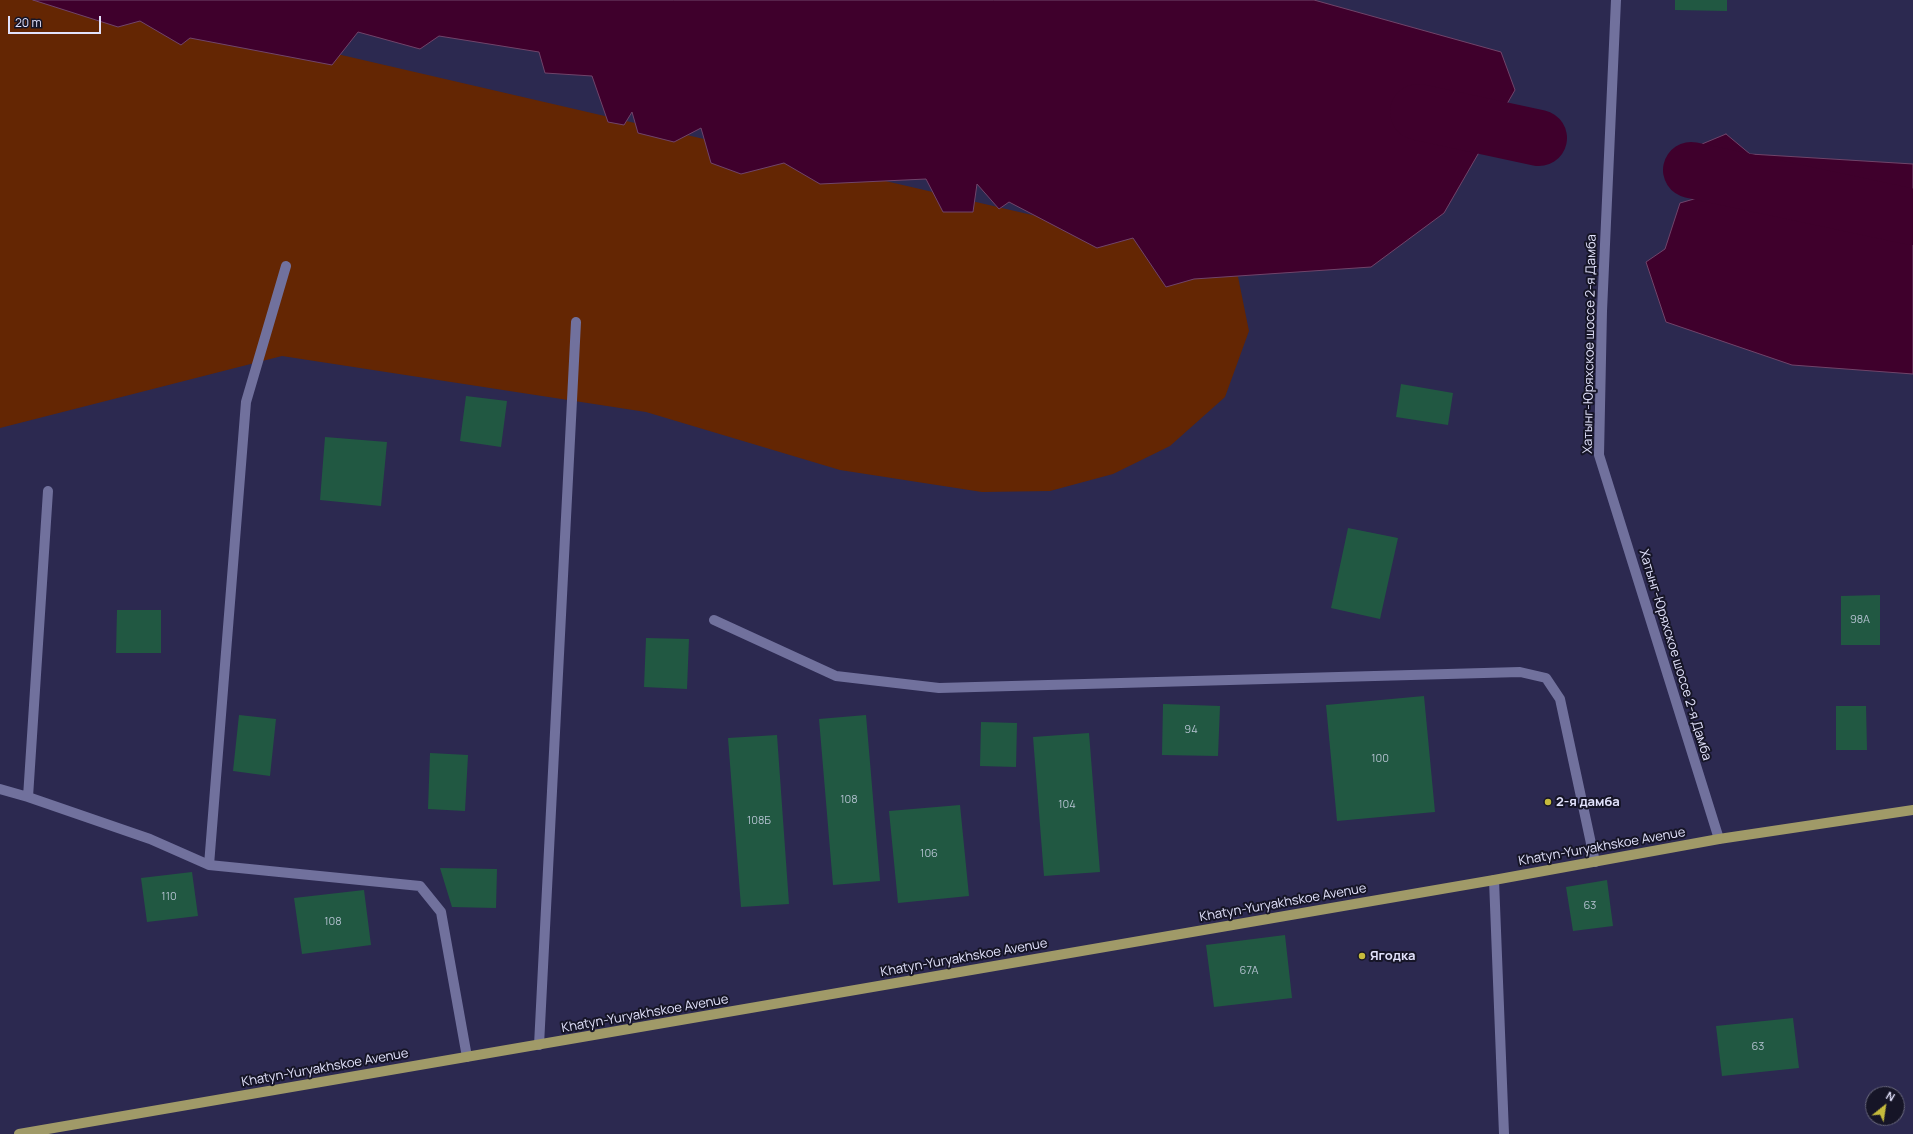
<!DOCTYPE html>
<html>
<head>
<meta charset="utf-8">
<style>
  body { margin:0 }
  #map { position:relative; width:1913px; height:1134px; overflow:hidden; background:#2c2950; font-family:Manrope,sans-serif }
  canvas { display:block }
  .north { position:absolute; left:1865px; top:1086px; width:40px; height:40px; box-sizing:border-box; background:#161527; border:1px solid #68677c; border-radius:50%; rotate:30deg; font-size:11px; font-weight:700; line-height:16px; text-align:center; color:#e2e2fc }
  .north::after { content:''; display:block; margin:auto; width:14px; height:18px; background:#c6bb3c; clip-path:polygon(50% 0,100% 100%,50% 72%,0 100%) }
  .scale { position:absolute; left:8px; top:16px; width:93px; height:18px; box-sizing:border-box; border:2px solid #e2e2fc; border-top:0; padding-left:5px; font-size:12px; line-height:14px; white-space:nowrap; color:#e2e2fc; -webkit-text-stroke:3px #161527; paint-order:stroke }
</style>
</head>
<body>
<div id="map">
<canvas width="1913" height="1134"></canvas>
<div class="north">N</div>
<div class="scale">20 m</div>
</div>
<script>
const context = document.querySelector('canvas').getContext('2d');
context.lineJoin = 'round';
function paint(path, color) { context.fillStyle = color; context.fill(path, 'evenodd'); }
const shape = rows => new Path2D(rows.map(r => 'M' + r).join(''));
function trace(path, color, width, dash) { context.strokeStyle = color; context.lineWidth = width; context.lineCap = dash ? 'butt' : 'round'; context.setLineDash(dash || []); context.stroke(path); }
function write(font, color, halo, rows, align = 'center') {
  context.font = font + ' Manrope,sans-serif'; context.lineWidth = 4; context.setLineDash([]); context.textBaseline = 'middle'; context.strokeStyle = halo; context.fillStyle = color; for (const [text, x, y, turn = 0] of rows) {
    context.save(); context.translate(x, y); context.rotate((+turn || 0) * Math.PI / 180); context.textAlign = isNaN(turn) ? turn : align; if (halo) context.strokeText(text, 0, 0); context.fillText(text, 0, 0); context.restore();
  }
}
const green = shape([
  [0,0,104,0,1235,262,1249,331,1225,397,1170,446,1113,474,1050,491,982,492,840,470,646,412,282,356,0,428]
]);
const water = shape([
  [33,0,1314,0,1501,52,1515,90,1444,213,1371,267,1194,279,1166,287,1133,238,1097,248,1009,202,999,209,977,184,973,212,943,212,926,179,820,184,784,163,741,174,711,163,701,128,674,142,638,133,632,112,624,125,608,122,592,76,545,73,539,52,439,36,420,49,358,32,332,65,190,38,181,45,140,21,118,27,33,0],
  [1726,134,1750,154,1913,164,1913,374,1792,365,1666,322,1646,262,1665,249,1680,203,1715,193,1702,144,1726,134]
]);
const river = shape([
  [1418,112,1539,138],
  [1691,170,1913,217]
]);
const building = shape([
  [1675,0,1727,0,1727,11,1675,10],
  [1401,384,1453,393,1448,425,1396,417],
  [466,396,507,401,501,447,460,441],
  [325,437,387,442,381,506,320,500],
  [1348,528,1398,538,1380,619,1331,608],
  [1880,595,1880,645,1841,645,1841,596],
  [117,610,161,610,161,653,116,653],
  [646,638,689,639,687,689,644,687],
  [1424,696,1435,812,1337,821,1326,705],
  [1163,704,1220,706,1218,756,1162,755],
  [1836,706,1866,706,1867,750,1836,750],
  [239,715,276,719,270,776,233,771],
  [866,715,880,881,833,885,819,719],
  [981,722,1017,723,1016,767,980,766],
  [1089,733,1100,872,1044,876,1033,737],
  [777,735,789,904,741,907,728,738],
  [430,753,468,755,465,811,428,809],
  [960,805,969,896,898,903,889,811],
  [440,868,497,869,496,908,452,907],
  [192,872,198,916,147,922,141,878],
  [1607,880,1613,926,1573,931,1566,887],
  [364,890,371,945,302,954,294,898],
  [1285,935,1292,998,1214,1007,1206,945],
  [1793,1018,1799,1068,1722,1076,1716,1026]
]);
const minor = shape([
  [1616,0,1602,311,1599,455,1719,839],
  [714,620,836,676,939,688,1520,672,1546,678,1560,699,1595,862],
  [0,789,28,797,150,839,209,865,420,886,441,912,467,1057],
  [28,797,48,491],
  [209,865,246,402,286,266],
  [1494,880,1504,1134],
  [539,1045,576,322]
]);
const major = shape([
  [19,1134,1494,880,1719,839,1913,810]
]);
const markers = [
  [1548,802,4,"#c6bb3c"],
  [1362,956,4,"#c6bb3c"]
];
const numberNames = [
  ["98А",1860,620],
  ["94",1191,730],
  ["100",1380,759],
  ["108",849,800],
  ["104",1067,805],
  ["108Б",759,821],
  ["106",929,854],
  ["110",169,897],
  ["63",1590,906],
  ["108",333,922],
  ["67А",1249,971],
  ["63",1758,1047]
];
const streetNames = [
  ["Хатынг-Юряхское шоссе 2-я Дамба",1590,344,-89],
  ["Хатынг-Юряхское шоссе 2-я Дамба",1675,655,73],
  ["Khatyn-Yuryakhskoe Avenue",1602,847,-10],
  ["Khatyn-Yuryakhskoe Avenue",1283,903,-10],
  ["Khatyn-Yuryakhskoe Avenue",964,958,-10],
  ["Khatyn-Yuryakhskoe Avenue",645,1014,-10],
  ["Khatyn-Yuryakhskoe Avenue",325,1068,-10]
];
const poiNames = [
  ["2-я дамба",1556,802],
  ["Ягодка",1370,956]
];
paint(green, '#642603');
paint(water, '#3f002c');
trace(water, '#70446a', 1);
trace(river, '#3f002c', 56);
paint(building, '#215842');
trace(minor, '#71719d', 10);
trace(major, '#a09a68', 10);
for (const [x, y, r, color] of markers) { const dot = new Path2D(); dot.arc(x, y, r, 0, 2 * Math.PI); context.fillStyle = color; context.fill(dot); trace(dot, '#161527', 1.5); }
write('11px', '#b2c0ce', null, numberNames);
write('13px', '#e2e2fc', '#161527', streetNames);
write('bold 13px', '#e2e2fc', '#161527', poiNames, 'left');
</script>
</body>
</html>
